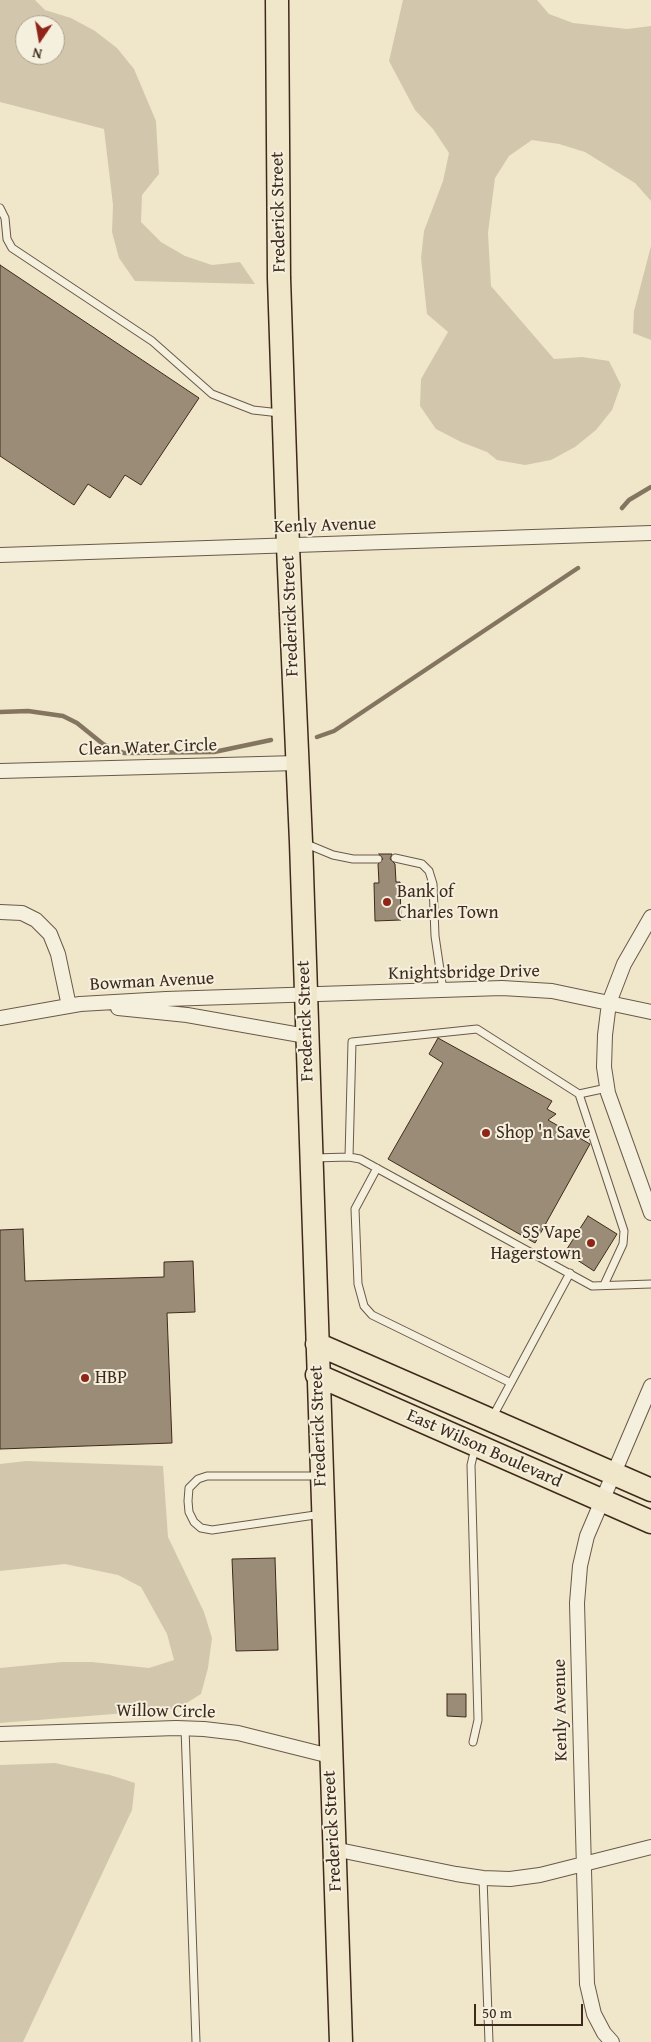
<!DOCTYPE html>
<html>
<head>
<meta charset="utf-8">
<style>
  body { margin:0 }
  #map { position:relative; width:651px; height:2042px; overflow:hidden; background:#f0e7ca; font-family:"Gentium Book Plus",serif }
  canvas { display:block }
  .north { position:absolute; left:15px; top:15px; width:50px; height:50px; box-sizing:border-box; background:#f5efdd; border:1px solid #aca090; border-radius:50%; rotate:192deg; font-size:14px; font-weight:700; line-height:20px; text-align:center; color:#3e2a1d }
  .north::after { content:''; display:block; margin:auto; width:18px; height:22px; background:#8f2418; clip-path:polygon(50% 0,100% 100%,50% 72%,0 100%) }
  .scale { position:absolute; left:474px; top:2004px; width:109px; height:22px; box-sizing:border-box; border:2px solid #3e2a1d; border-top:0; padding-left:6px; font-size:15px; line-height:18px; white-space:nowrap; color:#3e2a1d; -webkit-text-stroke:4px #f5efdd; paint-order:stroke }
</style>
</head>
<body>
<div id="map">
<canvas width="651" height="2042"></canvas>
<div class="north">N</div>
<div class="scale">50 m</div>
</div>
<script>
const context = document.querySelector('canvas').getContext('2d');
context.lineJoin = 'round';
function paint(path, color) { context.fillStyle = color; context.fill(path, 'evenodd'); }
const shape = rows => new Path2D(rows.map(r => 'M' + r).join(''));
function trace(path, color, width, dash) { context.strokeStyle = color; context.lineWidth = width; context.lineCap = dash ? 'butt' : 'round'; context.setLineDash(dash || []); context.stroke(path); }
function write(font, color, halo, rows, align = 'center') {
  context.font = font + ' "Gentium Book Plus",serif'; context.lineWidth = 4; context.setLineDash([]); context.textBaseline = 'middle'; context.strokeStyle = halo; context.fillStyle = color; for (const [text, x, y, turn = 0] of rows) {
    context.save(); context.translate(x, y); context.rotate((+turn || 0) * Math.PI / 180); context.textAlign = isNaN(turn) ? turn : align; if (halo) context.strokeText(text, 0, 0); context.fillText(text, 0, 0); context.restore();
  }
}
const green = shape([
  [0,0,35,0,45,10,71,18,95,31,117,48,134,69,156,121,159,174,142,195,141,222,161,242,185,256,212,265,240,262,255,284,135,281,119,258,112,232,113,205,104,129,0,102],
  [25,25,55,25,55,55,25,55],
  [403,0,537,0,549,14,573,23,627,29,651,26,651,201,635,183,585,152,559,144,532,140,509,156,495,178,488,233,491,286,554,359,582,357,609,361,621,385,612,410,596,430,575,447,551,460,525,465,497,460,487,452,461,442,436,429,420,406,421,379,448,332,427,314,421,258,424,231,443,181,449,153,433,129,415,110,389,61],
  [651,246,651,340,633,333,634,311],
  [26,1461,163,1466,168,1537,204,1612,212,1638,208,1668,201,1694,177,1709,0,1723,0,1668,62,1662,92,1662,149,1668,174,1660,167,1634,141,1587,118,1575,65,1564,0,1571,0,1464],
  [55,1763,110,1775,135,1783,132,1810,23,2042,0,2042,0,1765]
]);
const stream = shape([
  [622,508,629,500,651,487],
  [0,712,28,711,63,716,77,723,103,744,124,753,214,752,271,740],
  [317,737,334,731,578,568]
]);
const building = shape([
  [0,265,199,398,141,485,125,475,110,498,88,484,74,505,0,456,0,265],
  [379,854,392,854,390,859,395,864,396,882,400,882,401,920,375,921,374,883,379,883,378,864,383,859,379,854],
  [438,1038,552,1101,547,1109,556,1114,548,1120,590,1144,535,1243,388,1159,443,1063,429,1054,438,1038],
  [588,1216,617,1234,594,1271,565,1252,588,1216],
  [23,1229,25,1281,164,1277,164,1262,193,1261,195,1312,167,1313,172,1443,0,1449,0,1230,23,1229],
  [275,1558,278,1650,236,1651,232,1559,275,1558],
  [447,1694,466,1694,466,1717,447,1716,447,1694]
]);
const service = shape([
  [0,208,5,218,7,239,12,248,152,341,212,394,253,410,280,413],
  [304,843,333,855,353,859,378,859],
  [395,858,422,864,429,871,433,884,435,936,443,990],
  [579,1094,607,1088],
  [349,1157,352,1042,477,1029,579,1094,624,1231,623,1244,604,1285],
  [314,1158,349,1157,360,1159,592,1286,651,1284],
  [377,1168,355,1209,358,1284,364,1306,372,1315,511,1383],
  [492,1418,570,1273],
  [320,1476,207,1476,198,1479,189,1488,188,1501,189,1512,194,1522,201,1528,212,1530,322,1514],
  [185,1728,196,2042],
  [473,1742,478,1720,471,1465,475,1448],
  [483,1878,489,2042]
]);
const minor = shape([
  [0,555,651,533],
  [0,771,297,763],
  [0,912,22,913,36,920,50,934,58,954,69,1006],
  [651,917,624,964,609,1003,605,1035,604,1067,608,1093,651,1213],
  [118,1008,187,1015,306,1036],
  [0,1018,80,1004,166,999,502,988,552,991,651,1012],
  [0,1734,176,1728,204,1729,238,1733,330,1756],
  [334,1849,456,1874,483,1878,510,1879,540,1875,651,1847],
  [612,2042,604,2033,594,2014,587,1984,577,1603,580,1566,587,1536,651,1386]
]);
const primary = shape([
  [277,0,279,278,288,546,301,842,341,2042],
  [317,1344,651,1490],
  [317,1375,651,1522]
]);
const markers = [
  [387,902,5,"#8f2418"],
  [486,1133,5,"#8f2418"],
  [591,1243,5,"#8f2418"],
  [85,1378,5,"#8f2418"]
];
const streetNames = [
  ["Frederick Street",279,212,-91],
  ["Kenly Avenue",325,526,-2],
  ["Frederick Street",291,616,-92],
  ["Clean Water Circle",148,748,-2],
  ["Knightsbridge Drive",464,973,-1],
  ["Bowman Avenue",152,982,-3],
  ["Frederick Street",306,1021,-92],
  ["Frederick Street",319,1426,-92],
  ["East Wilson Boulevard",484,1449,24],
  ["Kenly Avenue",561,1710,-91],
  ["Willow Circle",166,1712,1],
  ["Frederick Street",333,1831,-93]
];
const poiNames = [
  ["Bank of",397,892],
  ["Charles Town",397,913],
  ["Shop 'n Save",496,1133],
  ["SS Vape",581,1233,"right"],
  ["Hagerstown",581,1254,"right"],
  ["HBP",95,1378]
];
paint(green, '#d2c7ad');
trace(stream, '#847561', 4.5);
paint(building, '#9b8c77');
trace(building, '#3e2a1d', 1);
trace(service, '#6a5948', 9);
trace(minor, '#6a5948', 16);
trace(primary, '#3e2a1d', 25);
trace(service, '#f5efdd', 7);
trace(minor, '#f5efdd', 14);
trace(primary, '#f0e7ca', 22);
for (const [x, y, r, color] of markers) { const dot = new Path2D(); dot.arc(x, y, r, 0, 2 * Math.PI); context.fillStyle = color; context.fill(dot); trace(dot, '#f5efdd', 2); }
write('18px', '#3e2a1d', '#f5efdd', streetNames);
write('18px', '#3e2a1d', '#f5efdd', poiNames, 'left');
</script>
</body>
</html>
